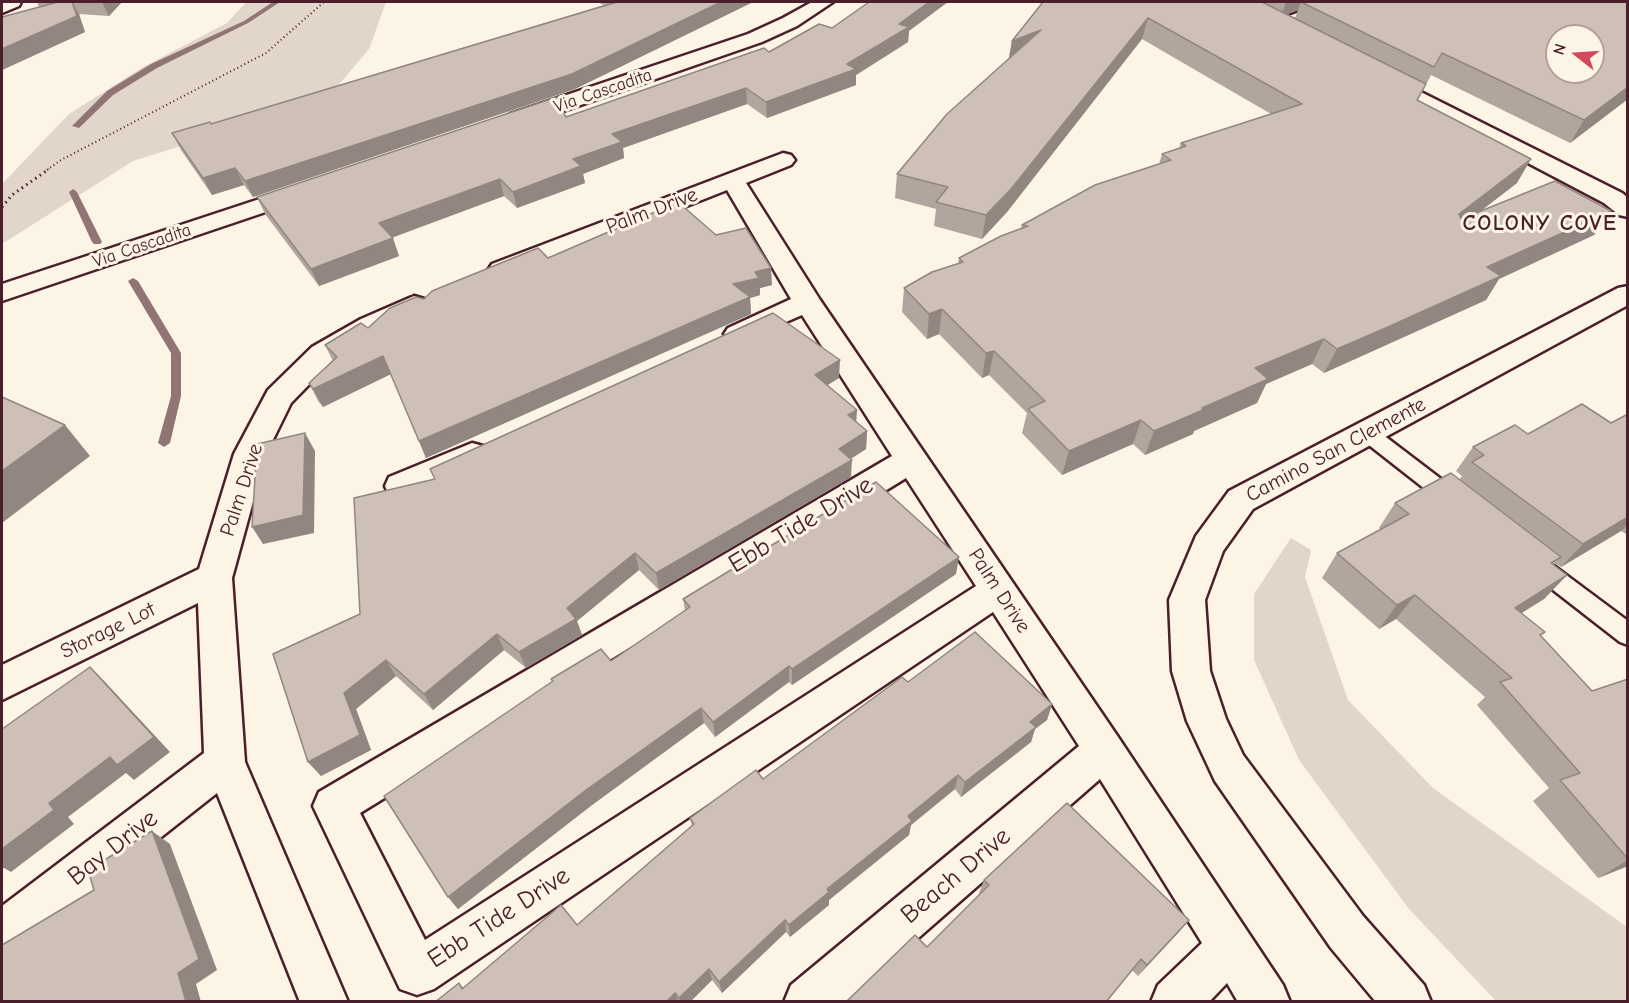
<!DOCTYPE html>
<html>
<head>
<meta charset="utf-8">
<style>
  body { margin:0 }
  #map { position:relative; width:1629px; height:1003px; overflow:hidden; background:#fcf5e5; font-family:"Comic Neue",sans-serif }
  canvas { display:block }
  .frame { position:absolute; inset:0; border:3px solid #4a1f2b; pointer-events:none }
  .north { position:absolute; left:1545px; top:24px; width:60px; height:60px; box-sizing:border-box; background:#fcf5e5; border:2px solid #b59f9b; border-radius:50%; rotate:287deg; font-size:16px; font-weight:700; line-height:24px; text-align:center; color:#4a1f2b }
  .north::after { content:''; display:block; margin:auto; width:21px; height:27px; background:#d1495b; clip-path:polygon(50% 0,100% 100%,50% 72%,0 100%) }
</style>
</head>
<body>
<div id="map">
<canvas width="1629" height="1003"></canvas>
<div class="frame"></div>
<div class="north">N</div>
</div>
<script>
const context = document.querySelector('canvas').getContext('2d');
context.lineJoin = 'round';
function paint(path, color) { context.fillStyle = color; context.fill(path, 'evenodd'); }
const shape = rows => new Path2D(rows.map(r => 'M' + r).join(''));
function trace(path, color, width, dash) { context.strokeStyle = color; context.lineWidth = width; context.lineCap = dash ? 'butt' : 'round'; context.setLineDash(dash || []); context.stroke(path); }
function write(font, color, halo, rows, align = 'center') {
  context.font = font + ' "Comic Neue",sans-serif'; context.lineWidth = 6; context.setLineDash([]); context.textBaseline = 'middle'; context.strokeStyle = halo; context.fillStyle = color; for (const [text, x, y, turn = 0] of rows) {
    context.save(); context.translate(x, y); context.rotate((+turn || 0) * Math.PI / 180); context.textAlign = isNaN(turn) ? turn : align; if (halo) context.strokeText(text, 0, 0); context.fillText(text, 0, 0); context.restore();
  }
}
const green = shape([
  [246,2,386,2,369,49,325,101,133,161,2,244,2,184,69,114,143,67,227,23],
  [1291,538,1311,550,1305,577,1348,700,1433,788,1627,927,1627,1001,1496,1001,1409,909,1299,760,1254,660,1254,594]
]);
const stream = shape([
  [273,2,280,2,248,23,157,68,113,95,79,128,72,126,107,91,151,64,244,21,273,2],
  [73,189,77,192,102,242,100,244,94,244,92,242,69,192,73,189],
  [133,278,138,281,181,353,181,396,170,443,164,447,158,443,171,396,171,353,128,281,133,278]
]);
const pathFar1 = shape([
  [47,170,61,160,266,53,324,2]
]);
const path = shape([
  [2,207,12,195,49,169]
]);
const service = shape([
  [1327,2,1343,2,1280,26,1276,27,1270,23,1327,2],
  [1367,426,1374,428,1462,495,1465,501,1462,507,1455,509,1448,507,1360,438,1357,433,1360,428,1367,426],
  [1538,557,1546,560,1628,621,1628,645,1620,642,1530,572,1527,566,1530,560,1538,557]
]);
const minor = shape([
  [2,2,21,2,19,6,2,13,2,2],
  [783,153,791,155,795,160,791,165,746,183,820,300,1118,737,1283,985,1290,1002,1238,1002,1227,983,1209,1002,1151,1002,1158,985,1202,943,1100,779,845,1002,784,1002,791,985,1079,746,993,612,434,989,417,995,400,989,313,806,319,792,892,456,802,315,738,343,728,340,724,334,728,328,791,299,727,190,510,276,501,278,492,276,488,270,492,264,783,153],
  [906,478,976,586,425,940,360,813,906,478],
  [414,296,424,299,428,305,424,311,381,331,332,361,291,403,266,454,232,578,245,762,348,1002,300,1002,217,793,18,950,2,957,2,906,204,753,198,603,2,700,2,665,199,569,234,454,268,390,312,347,361,319,414,296],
  [472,443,483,446,488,454,483,462,413,495,401,498,389,495,385,486,389,477,472,443]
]);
const tertiary = shape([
  [812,2,833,2,797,26,762,42,526,124,518,126,510,124,507,119,510,114,748,34,783,18,812,2],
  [1381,72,1622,193,1628,198,1628,217,1619,215,1604,203,1374,82,1371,78,1374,74,1381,72],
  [305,184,313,186,317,191,313,196,2,301,2,284,305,184],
  [1628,286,1628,305,1253,509,1223,551,1205,600,1210,671,1226,719,1243,755,1363,916,1424,985,1431,1002,1376,1002,1331,948,1215,781,1187,721,1172,671,1169,600,1196,536,1229,491,1618,288,1628,286]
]);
const wall = shape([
  [37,2,122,2,109,16,79,14,85,32,2,70,2,17,39,7],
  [597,2,753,2,575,89,253,197,244,185,212,195,181,150,172,133,211,124,604,5],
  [1043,2,1628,2,1628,99,1570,143,1431,75,1418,100,1517,183,1481,211,1611,211,1594,235,1499,279,1486,300,1324,373,1312,364,1266,384,1257,403,1194,431,1193,434,1145,455,1133,444,1062,475,1022,433,1027,413,989,375,982,378,939,334,927,339,902,312,904,288,958,264,959,258,1021,229,1022,225,1159,164,1162,154,1179,148,1181,143,1271,114,1142,39,1007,212,982,239,934,226,936,209,895,198,897,174,1009,58,1012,41],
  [1298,10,1295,18,1287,14],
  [832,28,909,31,908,42,856,75,856,85,767,118,747,104,623,148,624,158,583,174,585,183,517,208,504,196,392,237,399,256,319,286,265,214,257,197,566,117,769,52],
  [548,258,772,285,760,288,760,295,750,298,751,314,426,458,391,374,323,407,318,401,309,383,333,361,325,345,368,328,424,299],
  [839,378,827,385,856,423,867,431,866,449,851,459,851,477,659,590,639,570,577,621,582,635,526,668,504,650,433,710,396,676,356,709,371,750,321,776,308,762,360,614,435,479],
  [1628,414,1628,535,1621,531,1561,567,1555,563,1554,565,1567,575,1544,599,1521,613,1541,636,1592,691,1628,679,1628,866,1598,878,1533,801,1549,788,1477,705,1485,697,1396,619,1379,629,1322,578,1337,553,1381,530,1379,528,1395,503,1459,480,1462,476,1456,471,1473,447,1528,434,1611,423],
  [956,574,792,685,789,682,715,737,704,723,592,805,458,909,448,897,552,681,551,679,611,661,685,610,683,599],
  [908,682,1052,704,1047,720,1035,729,1031,742,961,797,955,789,911,825,909,835,829,900,829,905,790,937,786,932,722,993,712,980,690,1002,435,1002,459,983,464,988,577,925,692,826,690,818,763,779],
  [984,880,1189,920,1138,976,1132,970,927,947,980,894,979,893]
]);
const shadedWall = shape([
  [72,2,79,14,85,32,2,70,2,49],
  [102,2,122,2,109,16],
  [721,2,753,2,575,89,253,197,245,181],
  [929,2,948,2,909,31,908,42,856,75,856,85,767,118,766,102,899,24],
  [1286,2,1322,2,1301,2,1298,10,1281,17],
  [1148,18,1142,39,1007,212,982,239,986,215],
  [1041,30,1008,63,1012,41],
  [1628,87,1628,99,1570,143,1584,120],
  [746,88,747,104,623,148,624,158,583,174,585,183,517,208,513,192,612,134],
  [1531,159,1517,183,1445,238,1459,214],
  [235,168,244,185,212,195,203,178],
  [500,179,504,196,386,240,379,223],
  [1611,211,1594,235,1499,279,1486,300,1324,373,1337,349,1487,267],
  [393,238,399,256,319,286,311,269],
  [771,268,772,285,760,288,760,295,750,298,751,314,426,458,419,441,733,284,755,272],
  [942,309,939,334,927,339,929,314],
  [1324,339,1312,364,1266,384,1257,403,1194,431,1193,434,1145,455,1154,431,1202,408,1255,368],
  [994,351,989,375,982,378,986,353],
  [383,356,391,374,323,407,313,389],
  [840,360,839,378,815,393,815,375],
  [857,410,856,427,848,415],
  [1141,420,1133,444,1062,475,1069,451],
  [65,425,90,456,2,523,2,471],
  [867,431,866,449,839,466,839,449],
  [305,433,315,451,314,533,263,544,252,527],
  [852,460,851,477,659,590,656,573],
  [1628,517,1628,524,1621,531,1561,567,1583,544],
  [635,553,639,570,577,621,582,635,526,668,519,652,567,608],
  [959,557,956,574,792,685,792,669],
  [1567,575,1544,599,1493,631,1515,608],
  [1415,595,1396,619,1379,629,1397,605],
  [497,634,504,650,433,710,424,694],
  [386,660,396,676,356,709,371,750,321,776,308,762,344,693],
  [789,666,789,682,715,737,713,722],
  [90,667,106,683,170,752,134,780,126,773,68,817,74,824,11,872,4,868,2,869,2,849,49,803],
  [1052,704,1047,720,1035,729,1031,742,961,797,965,782,1030,722],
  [701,708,704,723,592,805,458,909,448,897,586,790],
  [958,775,955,789,911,825,909,835,829,900,829,905,790,937,789,925,827,889,908,816],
  [152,831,170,844,217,970,196,984,201,1002,186,1002,178,973],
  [1628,860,1628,866,1598,878],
  [785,920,786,932,722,993,719,982],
  [1189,920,1179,932,1138,976,1147,965],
  [709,969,712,980,690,1002,680,1002,679,998],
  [675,993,678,1002,666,1002]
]);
const building = shape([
  [58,2,72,2,77,16,2,49,2,17,58,2],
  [617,2,721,2,572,74,245,181,235,168,203,178,172,133,210,122,211,124,617,2],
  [869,2,929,2,899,24,909,27,847,64,856,69,766,102,746,88,612,134,622,142,573,159,581,166,513,192,500,179,379,223,393,238,311,269,257,197,557,97,566,117,764,48,769,52,819,24,832,28,869,2],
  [1043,2,1262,2,1426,84,1417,100,1531,159,1459,214,1461,219,1555,181,1611,211,1487,267,1501,276,1388,327,1337,349,1324,339,1255,368,1268,379,1202,408,1203,410,1154,431,1141,420,1069,451,1028,409,1045,401,994,351,986,353,942,309,929,314,904,288,932,272,963,262,959,258,1001,236,1028,226,1022,225,1095,185,1171,160,1162,154,1186,146,1181,143,1302,104,1148,18,1011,189,986,215,936,202,948,187,897,174,947,114,1041,30,1012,41,1043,2],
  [1301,2,1628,2,1628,87,1584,120,1442,53,1434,67,1301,2],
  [1557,36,1593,36,1593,72,1557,72,1557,36],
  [678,202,716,235,746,228,771,268,755,272,759,278,733,284,750,297,419,441,383,356,313,389,309,383,337,357,325,345,361,323,368,328,390,308,416,297,424,299,432,291,538,248,548,258,678,202],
  [773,313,840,360,815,375,857,410,848,415,867,431,839,449,852,460,656,573,635,553,567,608,576,619,519,652,497,634,424,694,386,660,344,693,360,735,308,762,273,654,360,614,354,498,435,479,430,469,773,313],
  [2,397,65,425,2,471,2,397],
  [1582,404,1611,423,1628,414,1628,517,1583,544,1472,462,1484,455,1473,447,1515,425,1528,434,1582,404],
  [305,433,303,515,252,527,257,444,305,433],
  [1451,473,1561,557,1551,563,1567,575,1515,608,1545,632,1540,635,1592,691,1628,679,1628,859,1560,780,1580,773,1500,682,1512,678,1415,595,1397,605,1337,553,1409,514,1395,503,1451,473],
  [876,482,959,557,792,669,789,666,713,722,701,708,586,790,448,897,384,796,553,681,551,679,601,649,611,661,690,607,683,599,876,482],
  [975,632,1052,704,1030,722,1036,727,965,782,958,775,908,816,912,821,827,889,829,892,789,925,785,920,719,982,709,969,679,998,675,993,666,1002,435,1002,459,983,462,989,561,905,577,925,694,824,690,818,756,770,763,779,902,677,908,682,975,632],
  [90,667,154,737,117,765,110,757,49,803,54,810,2,849,2,729,90,667],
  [1067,803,1189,920,1147,965,1141,959,1106,1002,846,1002,915,935,927,947,989,885,984,880,1067,803],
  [152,831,199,959,178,973,186,1002,2,1002,2,945,94,890,88,870,152,831]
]);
const farStreetnames = [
  ["Via Cascadita",603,91,-19],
  ["Via Cascadita",142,246,-19]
];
const streetNames = [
  ["Palm Drive",652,211,-21],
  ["Camino San Clemente",1336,450,-28],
  ["Palm Drive",242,490,-72],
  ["Palm Drive",999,591,57],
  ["Storage Lot",108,631,-26]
];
const farDistrictnames = [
  ["COLONY COVE",1540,224]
];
const nearStreetnames = [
  ["Ebb Tide Drive",801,525,-31],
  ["Bay Drive",113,848,-38],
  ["Beach Drive",956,876,-40],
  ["Ebb Tide Drive",499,918,-33]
];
paint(green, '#e2d5ca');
paint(stream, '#917474');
trace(service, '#4a1f2b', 5);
trace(minor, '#4a1f2b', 5);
trace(tertiary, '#4a1f2b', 5);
trace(pathFar1, '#4a1f2b', 2, [1, 3]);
trace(path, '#4a1f2b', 3, [1.5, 4]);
paint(service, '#fcf5e5');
paint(minor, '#fcf5e5');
paint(tertiary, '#fcf5e5');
paint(wall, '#b2a59d');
paint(shadedWall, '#918680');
paint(building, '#cfc0b7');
trace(building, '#918680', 1.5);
write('18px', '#4a1f2b', '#fcf5e5', farStreetnames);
write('21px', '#4a1f2b', '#fcf5e5', streetNames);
context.letterSpacing = '1.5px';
write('bold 22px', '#4a1f2b', '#fcf5e5', farDistrictnames);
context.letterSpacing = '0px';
write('26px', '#4a1f2b', '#fcf5e5', nearStreetnames);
</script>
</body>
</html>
